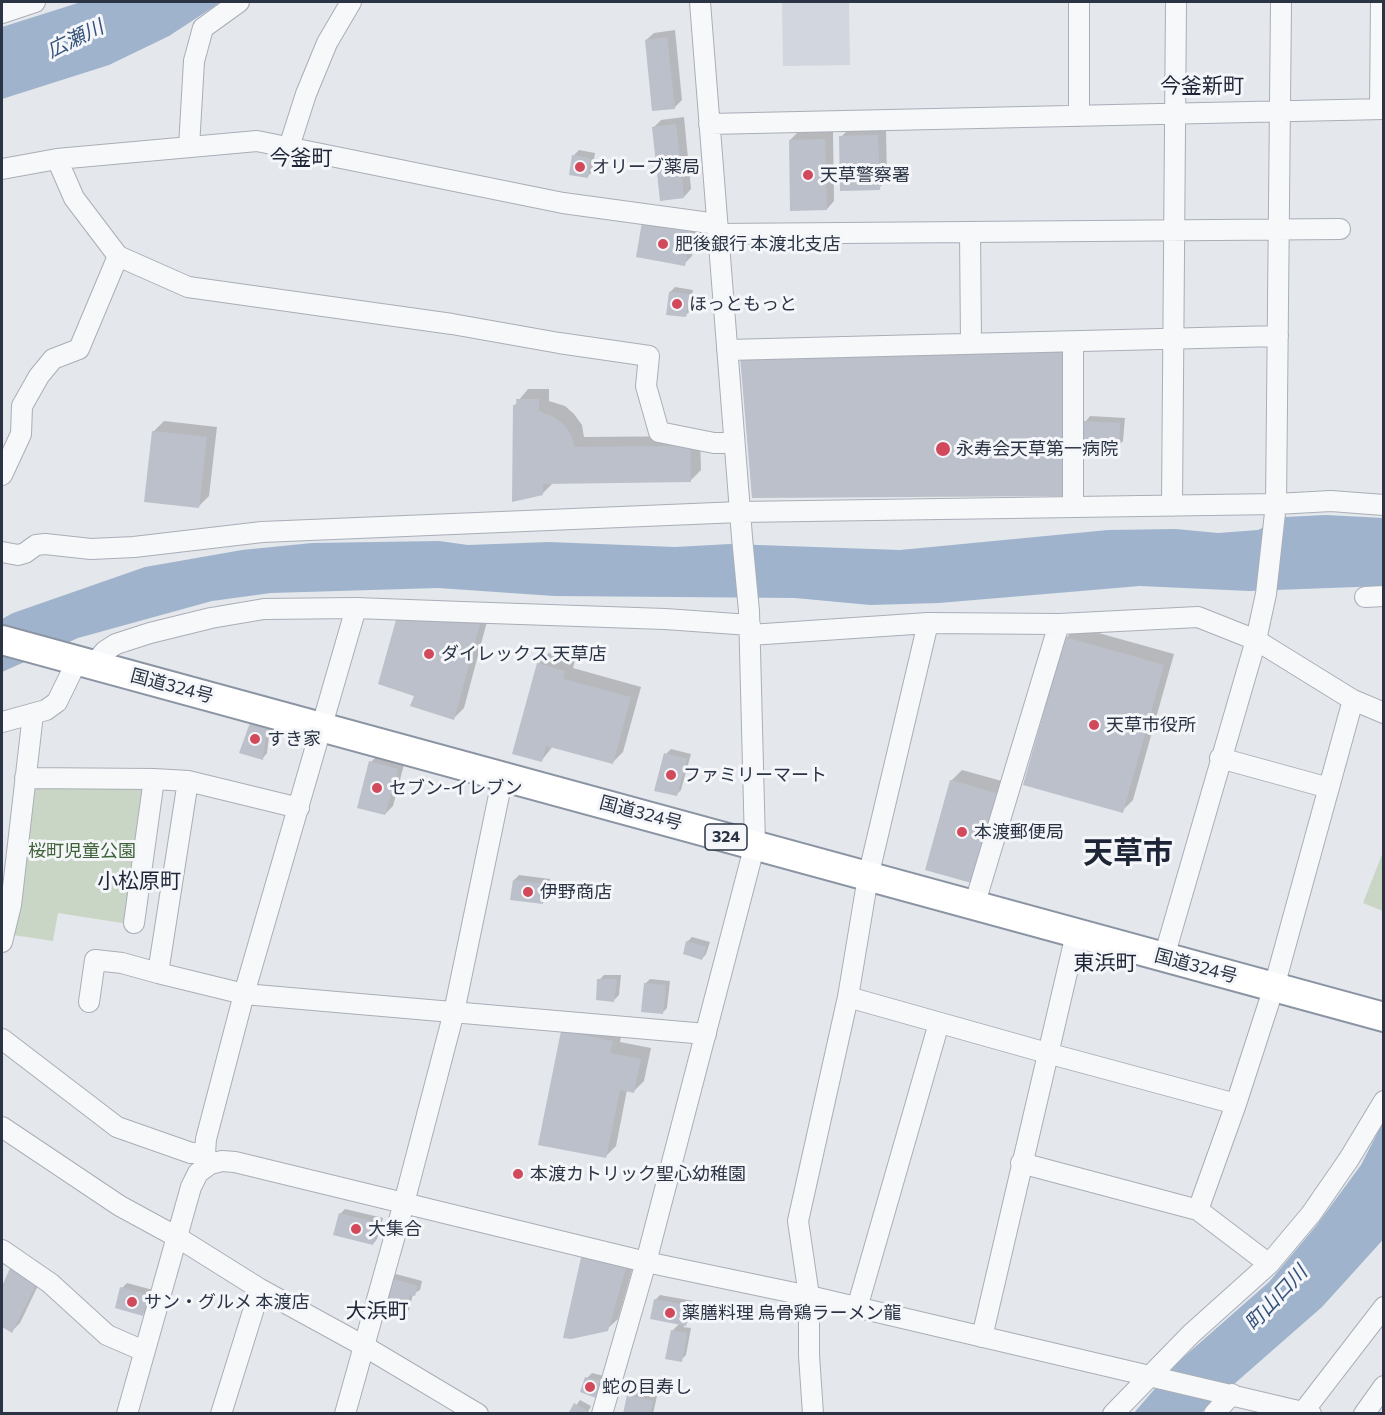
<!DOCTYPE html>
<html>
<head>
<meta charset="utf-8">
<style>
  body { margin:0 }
  #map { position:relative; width:1385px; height:1415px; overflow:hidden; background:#e4e7ec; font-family:Commissioner,sans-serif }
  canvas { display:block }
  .frame { position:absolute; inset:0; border:3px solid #2b3445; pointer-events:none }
</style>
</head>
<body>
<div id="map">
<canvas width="1385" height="1415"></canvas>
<div class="frame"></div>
</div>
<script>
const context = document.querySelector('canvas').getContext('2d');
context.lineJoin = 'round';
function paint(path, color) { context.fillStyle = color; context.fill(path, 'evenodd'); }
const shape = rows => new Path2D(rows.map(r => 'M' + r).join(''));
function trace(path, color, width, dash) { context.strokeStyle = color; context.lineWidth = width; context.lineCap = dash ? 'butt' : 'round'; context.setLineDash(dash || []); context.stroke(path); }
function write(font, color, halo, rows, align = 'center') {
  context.font = font + ' Commissioner,"Noto Sans JP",sans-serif'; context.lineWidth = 6; context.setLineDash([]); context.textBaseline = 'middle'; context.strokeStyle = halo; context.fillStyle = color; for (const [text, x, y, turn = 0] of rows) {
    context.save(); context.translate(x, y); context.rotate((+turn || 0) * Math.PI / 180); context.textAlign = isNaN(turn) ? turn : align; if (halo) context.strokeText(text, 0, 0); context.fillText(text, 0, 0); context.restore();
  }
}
const built = shape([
  [782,2,849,2,850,65,783,66]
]);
const green = shape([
  [36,784,148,790,129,924,58,913,53,941,13,935],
  [1383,852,1383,911,1363,903]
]);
const water = shape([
  [81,2,221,2,169,36,109,65,2,99,2,27],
  [1326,515,1383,518,1383,586,1249,591,1140,586,939,603,870,605,795,598,554,596,438,588,271,593,212,601,78,638,2,672,2,619,13,613,145,567,242,550,312,543,439,541,468,545,549,542,675,547,730,544,900,550,1108,530,1176,529,1218,533,1258,530,1285,517],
  [1383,1122,1384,1238,1380,1243,1322,1307,1201,1413,1133,1414,1178,1362,1269,1282,1316,1226,1361,1165]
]);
const shadow = shape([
  [675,30,682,100,674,108,646,40,654,33],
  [684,117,691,189,684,197,654,127,661,120],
  [886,128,887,180,879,188,841,137,849,129],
  [833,131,834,201,827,209,790,140,798,132],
  [579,150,595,153,592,172,587,177,574,155],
  [643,223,698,223,692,256,684,264],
  [675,287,693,290,690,311,685,316,670,292],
  [528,389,549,389,549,401,565,406,574,414,582,425,584,437,700,436,701,470,690,481,553,483,542,494,514,406],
  [1090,416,1125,418,1123,441,1118,446,1082,444,1086,421],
  [164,421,217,427,209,496,198,507,153,432],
  [408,610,489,614,464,708,454,718,416,695,397,620],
  [1077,627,1174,654,1133,800,1122,811,1066,638],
  [549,653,575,660,573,668,641,687,623,752,613,762,553,746,542,760,538,664],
  [271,720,267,753,263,758,241,752],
  [671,749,691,754,681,790,676,795,666,754],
  [379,754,405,761,393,806,385,814,371,762],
  [962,770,1009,783,985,871,951,781],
  [519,875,550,879,548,897,543,902,514,880],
  [692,937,710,942,706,954,702,959,687,942],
  [604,975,621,975,619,995,614,1000,599,980],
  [650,979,670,981,667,1008,662,1013,645,984],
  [573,1021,622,1031,620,1042,651,1048,644,1081,634,1091,627,1090,616,1146,606,1156,562,1031],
  [345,1209,383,1218,377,1239,373,1244,340,1214],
  [637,1253,618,1319,607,1329,571,1337],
  [13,1267,45,1271,20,1323,12,1331,2,1326,2,1289],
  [396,1274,422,1281,420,1290,413,1294,409,1310,404,1314,391,1279],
  [127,1283,153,1290,148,1310,143,1314,122,1288],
  [660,1295,694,1301,690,1320,683,1327,691,1328,686,1355,681,1360,672,1331,679,1324,655,1300],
  [592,1373,604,1376,601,1391,596,1396,587,1378],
  [634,1391,657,1396,653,1414,624,1414,629,1396],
  [580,1400,591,1406,587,1414,570,1414]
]);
const building = shape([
  [667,37,675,109,652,111,645,40],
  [676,124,684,198,660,201,652,127],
  [878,135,880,190,840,191,839,136],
  [825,139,827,210,790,211,789,140],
  [572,155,590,158,588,178,569,175],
  [642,222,691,231,685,266,636,257],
  [669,292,689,294,686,317,666,315],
  [1066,348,1067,496,752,498,740,356],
  [516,399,539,399,539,411,554,417,564,425,572,436,574,447,690,446,691,482,543,484,543,495,512,502,513,405,517,405],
  [1084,421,1120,423,1119,447,1083,445],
  [152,431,207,437,199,508,144,502],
  [396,620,480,624,454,720,410,706,414,696,378,684],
  [1065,637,1164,665,1123,813,1023,785],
  [537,663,565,671,563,679,631,697,613,764,546,746,542,762,512,754],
  [251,720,267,725,263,760,239,753],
  [664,753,687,759,677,796,654,791],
  [369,761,398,769,385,815,357,808],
  [950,780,999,794,975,884,925,870],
  [513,880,546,884,543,904,510,900],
  [686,941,706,947,702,960,683,954],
  [597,979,617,979,614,1002,596,1000],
  [644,983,666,985,663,1014,641,1012],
  [561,1031,613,1041,610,1053,641,1059,634,1093,620,1090,606,1158,538,1145],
  [339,1213,379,1223,373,1245,333,1235],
  [582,1253,627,1264,608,1331,571,1339,563,1338],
  [11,1266,39,1279,12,1333,2,1327,2,1286],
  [390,1278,418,1286,415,1296,410,1295,404,1316,381,1310],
  [120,1287,149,1295,143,1316,115,1308],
  [654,1299,690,1306,686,1326,650,1319],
  [671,1330,687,1333,682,1362,665,1359],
  [585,1377,600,1381,596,1398,580,1392],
  [627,1395,653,1401,650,1414,623,1414],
  [574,1403,587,1411,586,1414,568,1414]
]);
const minor = shape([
  [2,13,35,2],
  [1380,109,1381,2],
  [1079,116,1079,2],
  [709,124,1384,109],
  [189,147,194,61,203,28,239,2],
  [289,147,306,94,327,43,351,2],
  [2,169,57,159,257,141,563,203,717,224],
  [970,232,971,344],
  [718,234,1340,229],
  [118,256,188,287,452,324,559,343,649,356,646,386,659,432,714,443,734,443],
  [727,350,1278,336],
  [2,475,21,434,22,406,39,376,53,359,79,349,118,256,74,198,57,159],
  [1172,506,1176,2],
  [1073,507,1073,342],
  [2,552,18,555,25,553,36,545,45,544,91,549,134,547,262,532,740,512,1276,504,1331,501,1384,505],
  [1365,597,1384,596],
  [750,635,928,623,1059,624,1198,617,1256,640,1353,700,1384,713],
  [93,665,105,651,116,644,150,633,211,618,264,609,356,608,462,612,665,619,750,625],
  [2,722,46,710,57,702,77,661],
  [1220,758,1329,788],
  [25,778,154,779,188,781,299,808],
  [188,781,158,973,244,994,706,1034],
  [974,906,1059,624],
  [134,923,154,779],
  [2,942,11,905,33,714],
  [1164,957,1256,640,1266,594,1276,504,1281,2],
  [848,997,1047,1053,1236,1104],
  [89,1002,95,960,122,963,158,973],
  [2,1039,117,1127,191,1153,205,1153],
  [2,1127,120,1206,177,1237,260,1289,364,1346,478,1414],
  [1021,1163,1198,1210,1269,1264],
  [210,1164,205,1153,206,1139,244,994,356,608],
  [1198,1210,1236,1104,1274,987,1353,700],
  [2,1250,50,1283,107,1335,144,1351],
  [857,1308,939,1023],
  [982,1337,1076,934],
  [1303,1412,1384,1307],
  [127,1414,191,1187,198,1173,210,1164,222,1161,235,1162,646,1262,809,1296,1311,1414],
  [221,1414,260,1289],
  [345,1414,404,1203,454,1012,503,776],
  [602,1414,646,1262,755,844,749,611,742,537,700,2],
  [813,1414,809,1355,809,1296,798,1221,848,997,868,877,928,623],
  [1113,1414,1191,1334,1269,1264,1311,1214,1349,1159,1384,1101],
  [1214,1414,1232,1394],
  [1364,1414,1384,1386]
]);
const highway = shape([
  [2,640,1384,1017]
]);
const markers = [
  [580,167,6,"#d1495b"],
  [808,175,6,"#d1495b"],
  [663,244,6,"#d1495b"],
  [677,304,6,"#d1495b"],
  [943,449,8,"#d1495b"],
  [429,654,6,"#d1495b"],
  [1094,725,6,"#d1495b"],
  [255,739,6,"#d1495b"],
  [671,775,6,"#d1495b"],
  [377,788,6,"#d1495b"],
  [962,832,6,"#d1495b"],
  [528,892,6,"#d1495b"],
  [518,1174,6,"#d1495b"],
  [356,1229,6,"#d1495b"],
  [132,1302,6,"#d1495b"],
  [670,1313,6,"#d1495b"],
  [590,1387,6,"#d1495b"]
];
const shields = [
  [726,837,42]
];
const shieldNames = [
  ["324",726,837]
];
const poiNames = [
  ["オリーブ薬局",592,167],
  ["天草警察署",820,175],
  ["肥後銀行 本渡北支店",675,244],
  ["ほっともっと",689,304],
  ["永寿会天草第一病院",956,449],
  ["ダイレックス 天草店",441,654],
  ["天草市役所",1106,725],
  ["すき家",267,739],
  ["ファミリーマート",683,775],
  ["セブン-イレブン",389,788],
  ["本渡郵便局",974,832],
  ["伊野商店",540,892],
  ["本渡カトリック聖心幼稚園",530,1174],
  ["大集合",368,1229],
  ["サン・グルメ 本渡店",144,1302],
  ["薬膳料理 烏骨鶏ラーメン龍",682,1313],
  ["蛇の目寿し",602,1387]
];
const streetNames = [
  ["国道324号",172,686,15],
  ["国道324号",641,813,15],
  ["国道324号",1196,966,15]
];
const parkNames = [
  ["桜町児童公園",82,851]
];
const waterNames = [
  ["広瀬川",75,39,-26],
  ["町山口川",1276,1298,-47]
];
const quarterNames = [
  ["今釜新町",1202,86],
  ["今釜町",301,158],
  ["小松原町",139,881],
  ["東浜町",1105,963],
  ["大浜町",377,1311]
];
const townNames = [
  ["天草市",1128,853]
];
paint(built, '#d2d6de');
paint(green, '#c9d6c5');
paint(water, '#9fb4cc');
paint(shadow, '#0003');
paint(building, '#bbc0ca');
trace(minor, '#a9aeb7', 22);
trace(highway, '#8b94a3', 32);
trace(minor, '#f7f8fa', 20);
trace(highway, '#fff', 28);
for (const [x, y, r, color] of markers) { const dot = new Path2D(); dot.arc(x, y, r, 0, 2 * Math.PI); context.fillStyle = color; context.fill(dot); trace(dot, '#f4f6f9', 2); }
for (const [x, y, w] of shields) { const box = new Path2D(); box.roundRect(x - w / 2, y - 13, w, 26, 4.5); context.fillStyle = '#f4f6f9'; context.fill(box); trace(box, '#2b3445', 1.5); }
write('bold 16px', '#2b3445', null, shieldNames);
write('18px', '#2b3445', '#f4f6f9', poiNames, 'left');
write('18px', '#2b3445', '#f4f6f9', streetNames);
write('18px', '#3f6138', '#f4f6f9', parkNames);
write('italic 20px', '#34527a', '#f4f6f9', waterNames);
write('21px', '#1d2536', '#f4f6f9', quarterNames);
write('bold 30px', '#1d2536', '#f4f6f9', townNames);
</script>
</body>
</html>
